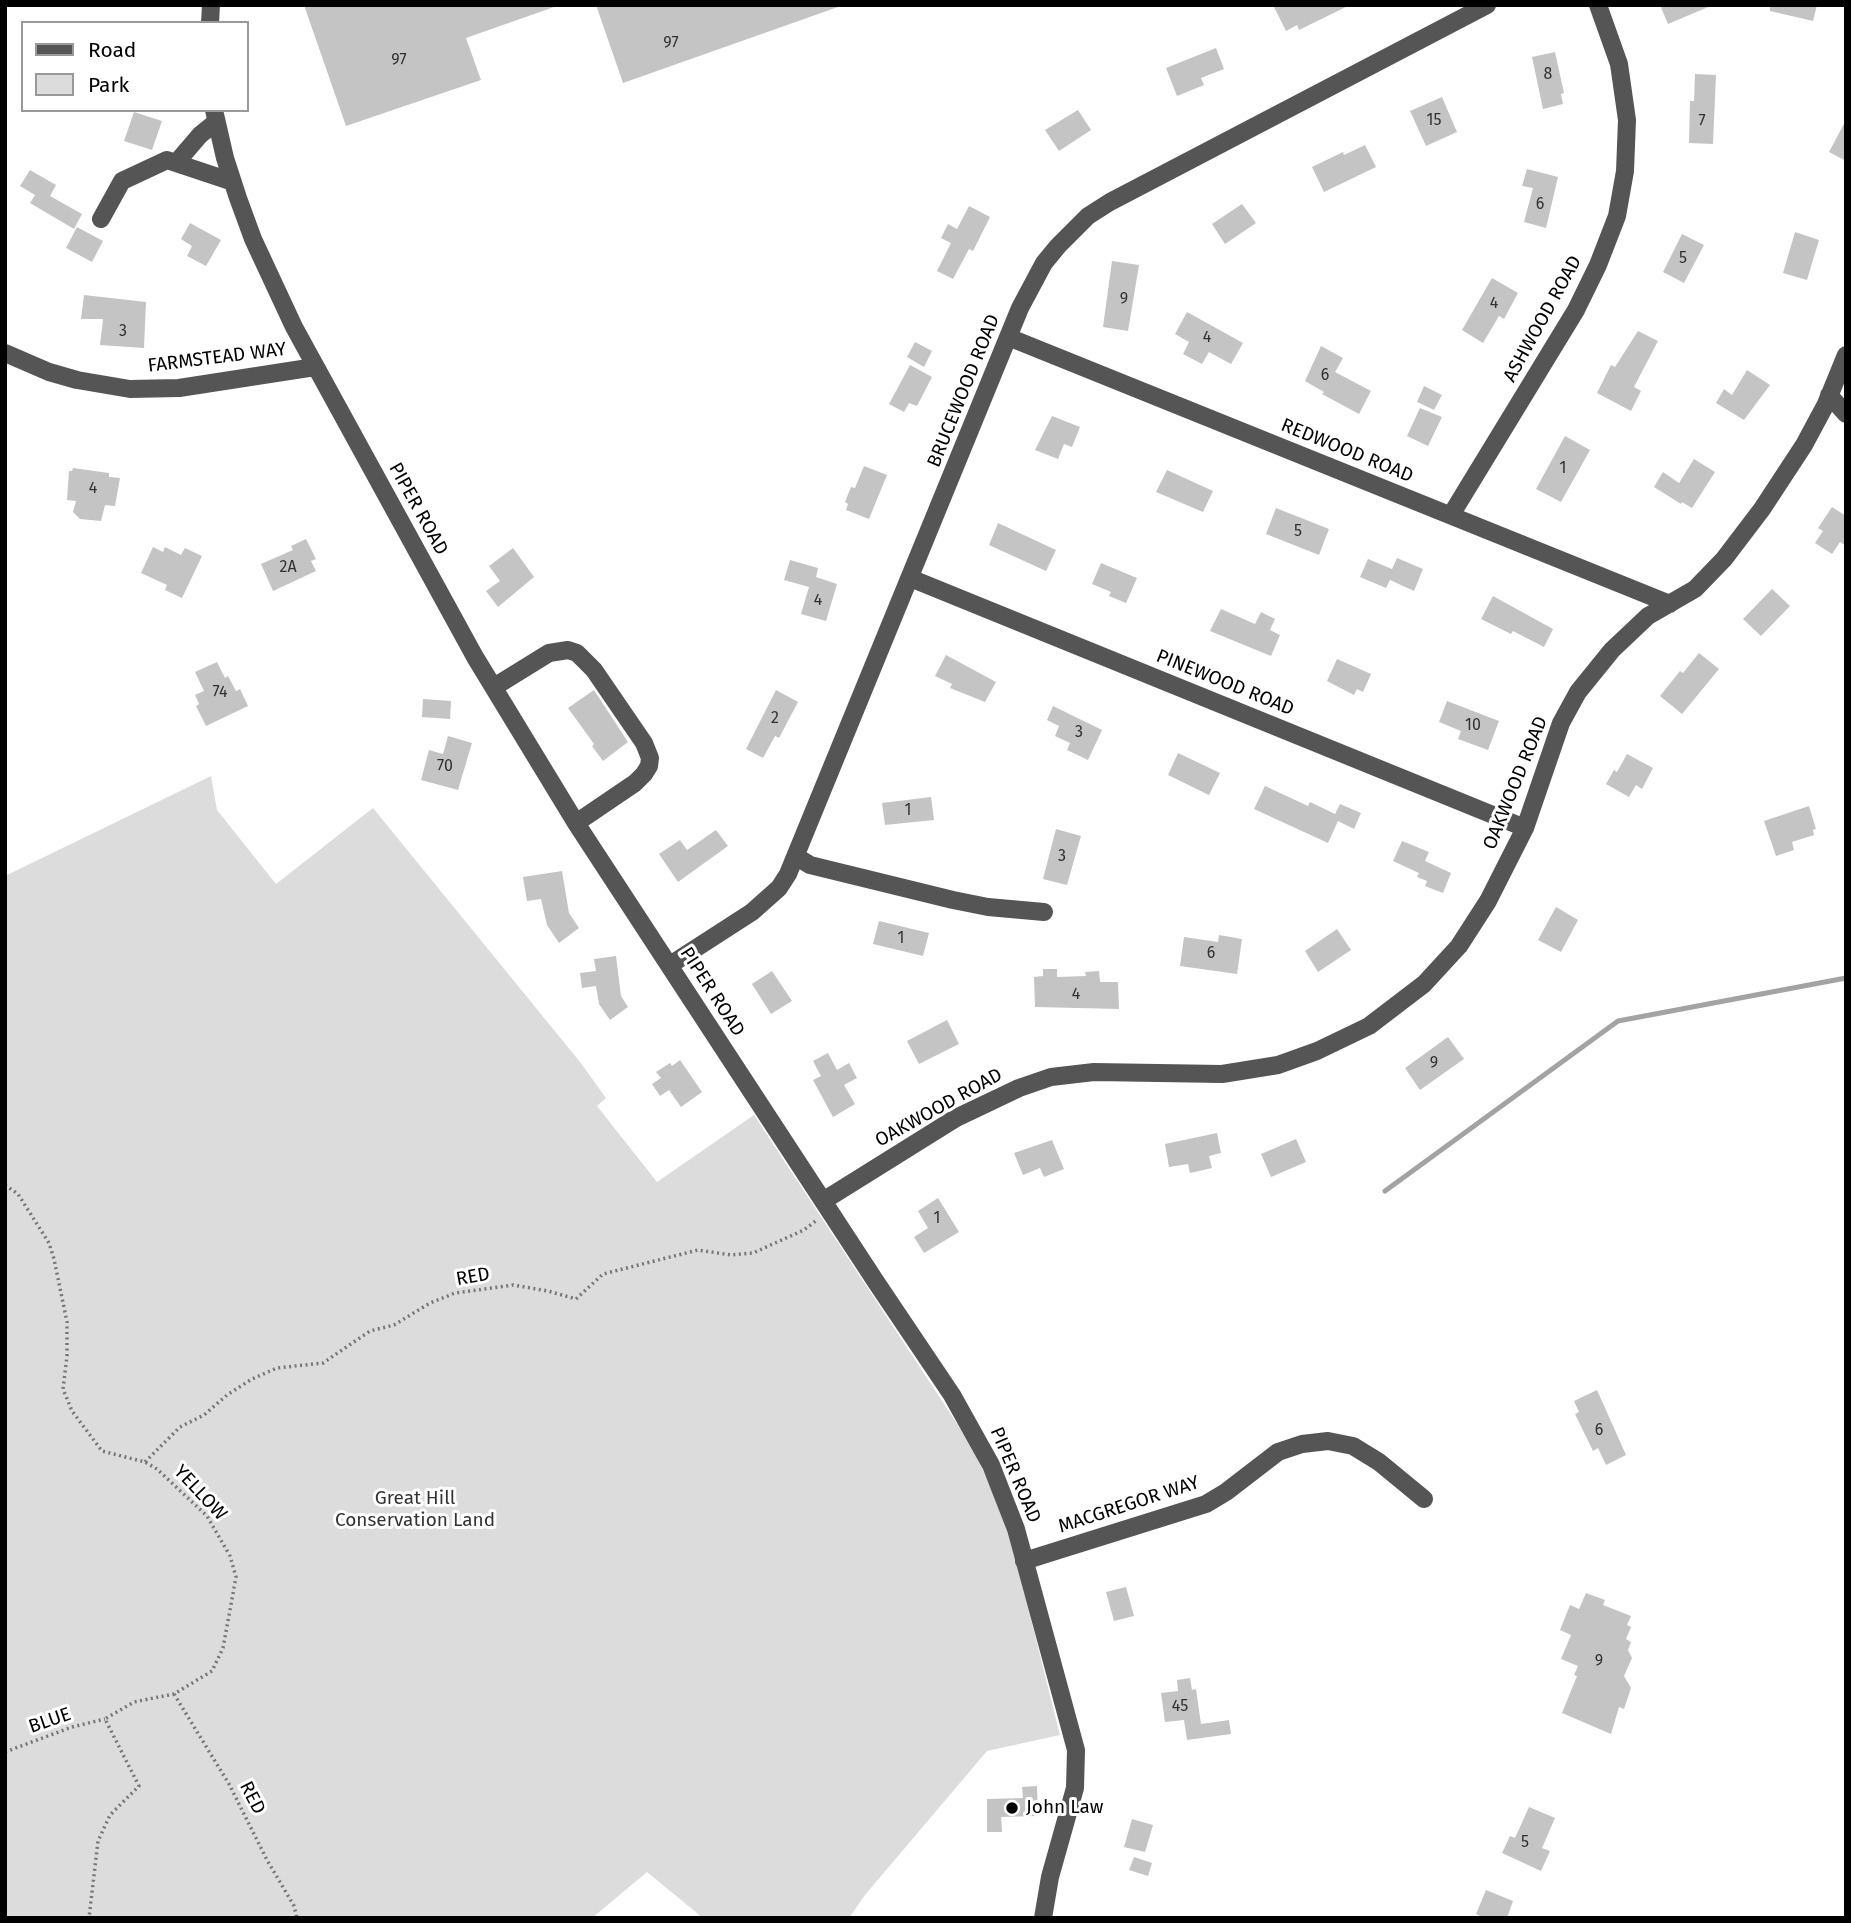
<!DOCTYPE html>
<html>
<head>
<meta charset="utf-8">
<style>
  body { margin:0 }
  #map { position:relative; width:1851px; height:1923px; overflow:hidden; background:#fff; font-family:"Fira Sans",sans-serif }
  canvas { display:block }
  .frame { position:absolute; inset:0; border:7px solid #000; pointer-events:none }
  .legend { position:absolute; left:21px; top:21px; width:228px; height:91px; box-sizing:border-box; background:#fff; border:2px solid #999; margin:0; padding:9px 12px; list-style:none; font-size:21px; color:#000 }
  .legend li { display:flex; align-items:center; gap:14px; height:35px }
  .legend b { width:35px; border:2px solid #999 }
</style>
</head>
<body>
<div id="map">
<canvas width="1851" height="1923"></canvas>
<div class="frame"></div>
<ul class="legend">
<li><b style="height:9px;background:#555"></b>Road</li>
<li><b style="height:19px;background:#dcdcdc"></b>Park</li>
</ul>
</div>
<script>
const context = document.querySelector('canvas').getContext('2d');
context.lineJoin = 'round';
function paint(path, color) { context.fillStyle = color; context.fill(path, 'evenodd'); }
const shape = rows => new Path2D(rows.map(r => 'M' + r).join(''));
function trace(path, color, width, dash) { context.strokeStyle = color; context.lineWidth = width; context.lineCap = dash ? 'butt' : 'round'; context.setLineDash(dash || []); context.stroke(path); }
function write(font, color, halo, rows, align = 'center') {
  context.font = font + ' "Fira Sans",sans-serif'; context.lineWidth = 6; context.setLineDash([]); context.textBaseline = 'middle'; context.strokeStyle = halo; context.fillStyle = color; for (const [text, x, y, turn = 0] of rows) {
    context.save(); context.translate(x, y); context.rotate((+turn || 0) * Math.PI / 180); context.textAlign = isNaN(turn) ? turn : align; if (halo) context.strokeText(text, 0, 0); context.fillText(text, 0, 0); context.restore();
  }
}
const green = shape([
  [211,776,217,810,276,884,373,808,580,1062,606,1098,597,1106,657,1182,754,1115,971,1445,1006,1520,1060,1735,987,1751,865,1895,849,1918,703,1918,647,1872,592,1918,5,1918,5,876]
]);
const stream = shape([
  [1385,1191,1618,1021,1846,978]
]);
const building = shape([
  [304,5,554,5,554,7,466,38,481,80,346,126],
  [596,5,838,5,838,7,623,83],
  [1273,5,1350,5,1299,30,1297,25,1286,31],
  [1660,5,1713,5,1668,24],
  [1770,5,1817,5,1813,21,1770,11],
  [1216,48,1224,69,1201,78,1204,85,1177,96,1166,68],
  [1555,52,1564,93,1561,94,1563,104,1543,109,1532,57],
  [1695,74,1716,75,1713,144,1689,143,1690,101,1694,101],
  [1442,97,1457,132,1426,146,1410,111],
  [1078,110,1091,130,1059,151,1045,130],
  [134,112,162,121,152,150,124,141],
  [1846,120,1846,161,1829,152],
  [1365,145,1376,167,1324,192,1312,167,1343,152,1344,155],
  [1527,169,1558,177,1546,228,1524,222,1533,188,1522,186],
  [30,170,56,185,50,196,82,214,74,229,30,203,35,195,20,186],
  [1242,204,1256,223,1225,244,1212,224],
  [969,206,990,217,973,251,969,249,953,279,937,271,951,243,941,238,948,224,957,229],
  [190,223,221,240,206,266,187,256,192,246,181,239],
  [77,227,103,241,92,262,66,248],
  [1795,232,1819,240,1807,280,1783,273],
  [1682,234,1704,245,1684,283,1663,272],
  [1112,261,1139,265,1128,331,1103,327],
  [1492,278,1518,293,1504,319,1499,316,1483,343,1462,330],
  [84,295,146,302,144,348,100,345,103,319,81,319],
  [1187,312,1243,343,1231,364,1209,352,1202,364,1183,354,1189,342,1175,334],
  [1638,331,1658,341,1634,387,1641,391,1631,411,1597,393,1611,365,1615,367],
  [915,342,932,351,924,367,907,357],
  [1321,346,1343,358,1335,372,1371,391,1359,414,1322,394,1324,392,1305,381],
  [910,365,932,377,917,406,909,403,904,412,889,404],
  [1747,370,1770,385,1744,420,1716,403,1724,389,1732,395],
  [1424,386,1442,395,1434,410,1417,402],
  [1420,408,1442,417,1428,446,1407,436],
  [1052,416,1080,427,1072,447,1064,444,1058,459,1035,450],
  [1565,436,1590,450,1561,502,1536,489],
  [1694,459,1715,472,1692,508,1682,502,1681,504,1654,487,1663,472,1679,483],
  [864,466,887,475,869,519,846,510,848,504,845,502,851,487,855,488],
  [73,468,109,473,109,477,120,478,115,506,105,505,101,521,80,519,73,512,76,501,67,500,69,471,72,471],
  [1167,470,1213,491,1203,512,1156,492],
  [1832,507,1846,516,1846,546,1840,542,1832,554,1815,543,1823,531,1818,528],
  [1276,508,1329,529,1319,555,1266,534],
  [998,523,1056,550,1046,571,989,545],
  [306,539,316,559,311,561,316,571,273,591,261,564,293,550,291,546],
  [153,547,163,552,165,547,181,555,185,548,202,556,182,598,165,590,167,585,141,573],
  [513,548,534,577,498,607,486,591,500,581,489,566],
  [1397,558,1423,569,1414,591,1390,580,1386,588,1360,577,1368,559,1392,569],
  [790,560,818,568,816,577,837,584,826,621,801,614,809,587,784,580],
  [1101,563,1137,578,1126,603,1109,596,1111,592,1092,584],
  [1772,589,1790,606,1761,636,1743,619],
  [1493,596,1553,629,1544,647,1513,631,1511,634,1481,619],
  [1221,609,1255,624,1261,612,1275,619,1270,630,1280,635,1271,656,1210,631],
  [1699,653,1719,669,1682,714,1660,696,1680,671,1683,673],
  [946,655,996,682,985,702,950,688,952,684,935,676],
  [1337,659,1371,674,1363,692,1357,689,1354,695,1327,681],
  [217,662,225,678,228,676,236,691,240,689,248,706,206,726,196,706,199,704,195,695,204,691,195,672],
  [594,690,628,742,603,761,592,746,594,744,568,708],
  [776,690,798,702,779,738,775,736,763,758,746,749],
  [423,699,451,701,450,719,422,717],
  [1447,701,1499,721,1488,750,1458,739,1461,731,1439,722],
  [1053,706,1102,730,1088,760,1067,750,1070,743,1055,736,1059,726,1047,720],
  [448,736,472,743,458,790,421,780,429,750,443,754],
  [1178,753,1220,773,1209,795,1168,775],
  [1627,754,1653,768,1642,789,1636,785,1629,797,1606,784,1614,770,1617,772],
  [1265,786,1308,806,1310,802,1335,814,1340,804,1361,813,1354,829,1338,821,1328,843,1254,809],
  [931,797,934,820,885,825,882,803],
  [1809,806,1816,829,1813,830,1814,835,1792,842,1794,850,1776,856,1764,821],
  [1056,829,1081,836,1067,885,1043,879],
  [716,830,728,846,678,882,659,854,680,840,687,850],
  [1402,841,1429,852,1425,861,1451,873,1443,893,1425,886,1427,881,1417,877,1419,873,1393,861],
  [562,871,569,913,579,928,559,943,547,925,541,899,527,901,523,877],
  [1556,907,1578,920,1561,952,1538,940],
  [879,921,929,933,923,956,873,944],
  [1337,929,1351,950,1318,972,1305,951],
  [1219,935,1242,939,1237,974,1180,966,1184,937,1218,942],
  [616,956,621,996,628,1007,610,1020,599,1004,596,986,582,988,580,973,596,971,594,959],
  [1043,969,1057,969,1057,977,1086,976,1085,972,1099,971,1100,982,1118,982,1119,1009,1035,1007,1034,977,1043,976],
  [772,971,792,1001,771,1014,752,984],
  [947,1020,959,1044,919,1064,907,1041],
  [1448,1037,1464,1059,1420,1090,1405,1068],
  [828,1053,837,1070,849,1063,857,1078,844,1085,855,1104,833,1117,813,1080,821,1076,813,1061],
  [680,1060,702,1092,681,1107,669,1090,660,1096,652,1084,661,1078,656,1072,670,1063,672,1066],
  [1217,1133,1221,1153,1209,1156,1212,1168,1190,1173,1188,1164,1169,1167,1165,1144],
  [1296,1139,1306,1162,1271,1177,1261,1154],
  [1052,1140,1064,1169,1044,1177,1040,1168,1023,1175,1014,1153],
  [938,1198,959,1232,924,1253,914,1237,928,1228,918,1211],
  [1597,1390,1626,1455,1606,1465,1598,1448,1593,1451,1575,1414,1579,1412,1574,1401],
  [1126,1587,1134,1616,1114,1621,1106,1592],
  [1586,1593,1605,1600,1603,1605,1631,1616,1627,1625,1631,1627,1626,1639,1631,1642,1628,1650,1632,1658,1624,1676,1631,1688,1624,1709,1619,1707,1611,1734,1562,1713,1577,1676,1574,1675,1578,1666,1561,1659,1571,1635,1560,1630,1570,1605,1579,1609],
  [1190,1678,1192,1690,1196,1689,1201,1724,1229,1720,1231,1734,1187,1740,1184,1720,1165,1722,1161,1693,1178,1691,1177,1680],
  [1037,1786,1038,1816,1001,1817,1002,1832,987,1832,987,1799,1023,1798,1022,1787],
  [1529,1807,1555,1818,1542,1848,1550,1851,1541,1871,1502,1853,1510,1836,1515,1838],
  [1132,1819,1153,1825,1145,1852,1124,1847],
  [1134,1857,1152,1863,1148,1876,1129,1870],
  [1486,1890,1513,1901,1507,1918,1484,1918,1476,1914]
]);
const path = shape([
  [5,1185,18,1194,49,1243,54,1259,67,1322,67,1356,63,1389,72,1411,102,1451,145,1462,157,1469,207,1516,230,1556,236,1577,223,1648,212,1671,174,1694,134,1702,105,1719,139,1786,110,1815,98,1841,89,1918],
  [145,1462,180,1427,204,1415,227,1395,252,1379,277,1368,323,1363,370,1331,394,1325,430,1303,455,1293,513,1285,548,1291,576,1299,603,1274,698,1250,731,1255,753,1253,804,1230,817,1220],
  [174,1694,229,1784,267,1860,294,1906,297,1918],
  [5,1752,72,1727,105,1719]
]);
const minor = shape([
  [210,23,211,5],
  [214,110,225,158,238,198,253,239,294,327,475,657,576,823,876,1282,952,1395,991,1465,1016,1529,1076,1750,1075,1788,1050,1877,1043,1918],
  [176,163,200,135,216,122],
  [101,219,122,181,167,160,233,182],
  [1008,337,1670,604],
  [5,353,49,372,77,380,130,389,179,388,315,367],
  [1829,395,1846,414],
  [1451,515,1576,310,1598,265,1617,216,1625,171,1627,120,1619,64,1598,5],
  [910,578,1525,828],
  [494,687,549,653,568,650,577,653,594,670,644,743,650,758,649,766,644,774,635,783,576,823],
  [797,857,810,865,953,900,988,907,1044,912],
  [670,965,752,912,779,888,788,874,1020,308,1044,263,1058,246,1088,216,1110,202,1487,5],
  [823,1201,956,1118,1019,1088,1051,1077,1094,1072,1222,1074,1278,1065,1317,1051,1369,1026,1424,984,1459,946,1488,901,1525,828,1561,723,1578,692,1612,650,1648,616,1695,589,1724,559,1762,509,1804,445,1826,404,1846,355],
  [1024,1561,1206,1504,1226,1492,1278,1452,1302,1444,1328,1441,1353,1446,1379,1462,1424,1499]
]);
const markers = [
  [1012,1808,7,"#000"]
];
const numberNames = [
  ["97",671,44],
  ["97",399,61],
  ["8",1548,75],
  ["15",1434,121],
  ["7",1702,122],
  ["6",1540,205],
  ["5",1683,259],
  ["9",1124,300],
  ["4",1494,304],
  ["3",123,332],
  ["4",1207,338],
  ["6",1325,376],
  ["1",1563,469],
  ["4",93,489],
  ["5",1298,532],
  ["2A",288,568],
  ["4",818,601],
  ["74",220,693],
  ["2",775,719],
  ["10",1473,726],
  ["3",1079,733],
  ["70",445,767],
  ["1",908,811],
  ["3",1062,857],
  ["1",901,939],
  ["6",1211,954],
  ["4",1076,995],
  ["9",1434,1064],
  ["1",937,1219],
  ["6",1599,1431],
  ["9",1599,1662],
  ["45",1180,1707],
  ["5",1525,1843]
];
const streetNames = [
  ["ASHWOOD ROAD",1543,319,-61],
  ["FARMSTEAD WAY",217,358,-7],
  ["BRUCEWOOD ROAD",964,391,-68],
  ["REDWOOD ROAD",1347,451,22],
  ["PIPER ROAD",418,509,61],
  ["PINEWOOD ROAD",1225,683,22],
  ["OAKWOOD ROAD",1516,783,-68],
  ["PIPER ROAD",712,992,57],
  ["OAKWOOD ROAD",939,1108,-29],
  ["RED",473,1277,-10],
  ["PIPER ROAD",1015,1475,67],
  ["YELLOW",200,1493,47],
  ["MACGREGOR WAY",1129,1505,-18],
  ["BLUE",50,1721,-19],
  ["RED",252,1798,63]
];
const parkNames = [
  ["Great Hill",415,1499],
  ["Conservation Land",415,1521]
];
const poiNames = [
  ["John Law",1026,1808]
];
paint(green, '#dcdcdc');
trace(stream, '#a3a3a3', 5);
paint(building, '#c4c4c4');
trace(path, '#777', 3.5, [2, 3.5]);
trace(minor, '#555', 18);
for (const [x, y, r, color] of markers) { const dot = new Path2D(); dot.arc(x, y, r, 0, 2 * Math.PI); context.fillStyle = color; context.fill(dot); trace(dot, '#fff', 2.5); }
write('16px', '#313131', null, numberNames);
write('19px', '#000', '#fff', streetNames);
write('19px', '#333', '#fff', parkNames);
write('19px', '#000', '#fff', poiNames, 'left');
</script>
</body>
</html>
